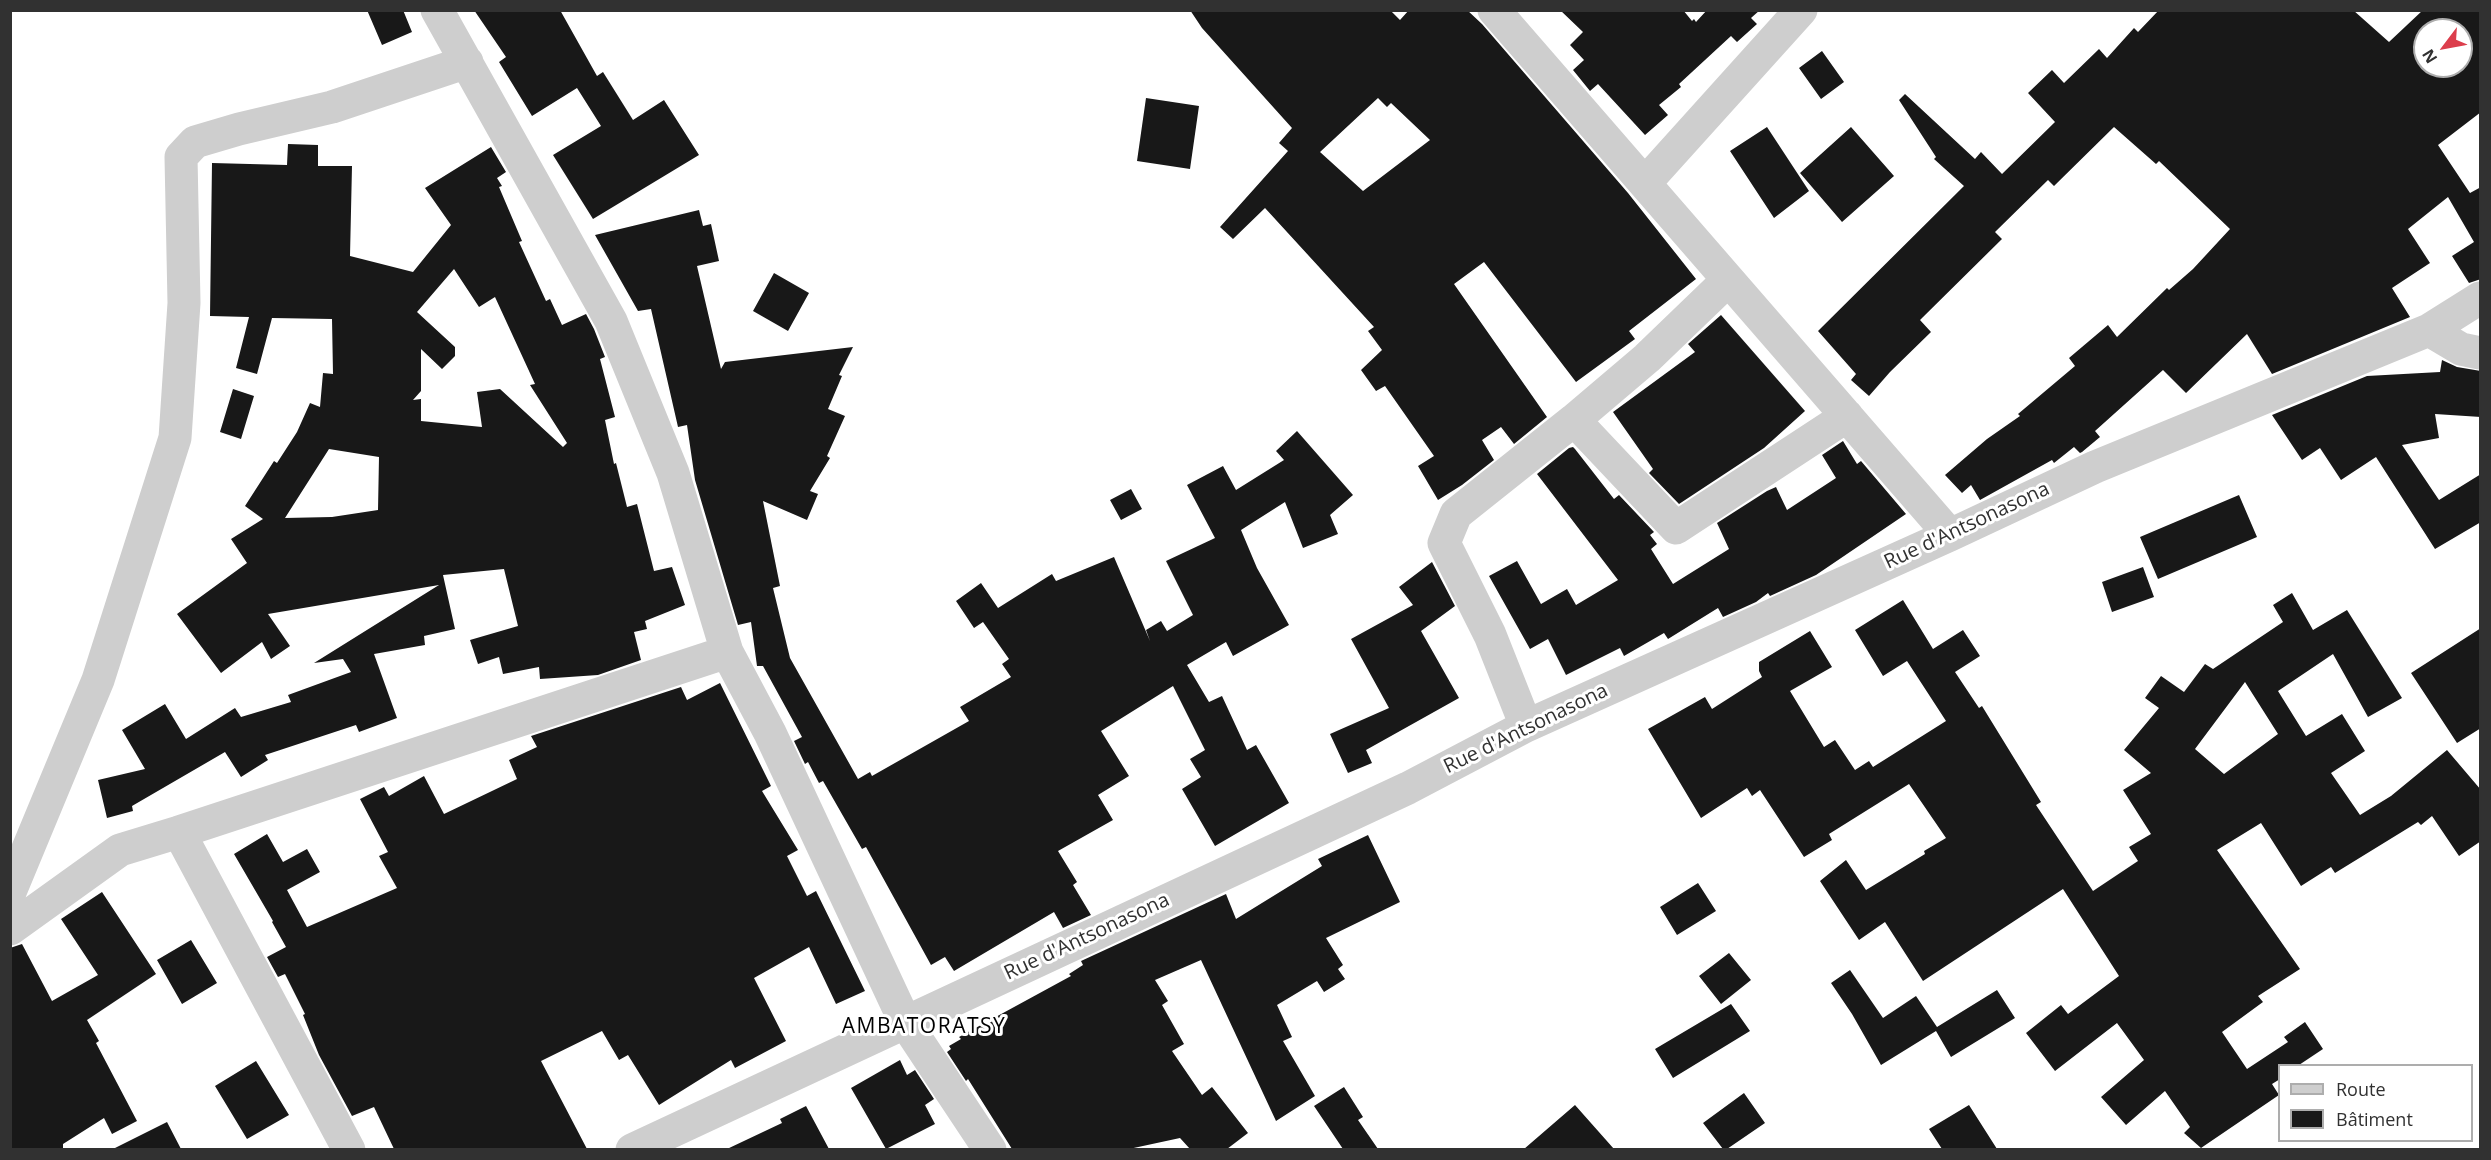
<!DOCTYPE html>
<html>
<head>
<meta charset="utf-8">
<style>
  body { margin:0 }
  #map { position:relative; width:2491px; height:1160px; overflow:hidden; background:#fff; font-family:"Open Sans",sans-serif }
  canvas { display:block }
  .frame { position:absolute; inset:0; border:12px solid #313131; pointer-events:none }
  .legend { position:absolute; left:2278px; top:1064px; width:195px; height:78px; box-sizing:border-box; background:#fff; border:2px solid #adadad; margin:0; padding:8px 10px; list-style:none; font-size:18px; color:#313131 }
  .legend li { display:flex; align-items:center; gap:12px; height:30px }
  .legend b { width:30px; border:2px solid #adadad }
  .north { position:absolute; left:2413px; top:18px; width:60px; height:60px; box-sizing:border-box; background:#fff; border:2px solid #adadad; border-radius:50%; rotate:238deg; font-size:16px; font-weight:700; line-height:24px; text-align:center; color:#313131 }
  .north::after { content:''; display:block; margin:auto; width:21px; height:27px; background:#dc3e4c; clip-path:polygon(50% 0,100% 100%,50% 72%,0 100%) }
</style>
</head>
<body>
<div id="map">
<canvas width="2491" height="1160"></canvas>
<div class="frame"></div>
<ul class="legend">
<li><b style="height:8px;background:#cecece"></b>Route</li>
<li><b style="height:16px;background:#181818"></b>Bâtiment</li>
</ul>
<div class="north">N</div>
</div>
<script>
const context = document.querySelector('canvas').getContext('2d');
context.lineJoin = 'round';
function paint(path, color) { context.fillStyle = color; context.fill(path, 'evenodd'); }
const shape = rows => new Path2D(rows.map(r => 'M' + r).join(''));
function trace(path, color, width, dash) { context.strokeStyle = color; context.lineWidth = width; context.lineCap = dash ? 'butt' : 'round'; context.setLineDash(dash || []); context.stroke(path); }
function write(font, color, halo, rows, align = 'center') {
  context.font = font + ' "Open Sans",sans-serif'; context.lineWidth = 6; context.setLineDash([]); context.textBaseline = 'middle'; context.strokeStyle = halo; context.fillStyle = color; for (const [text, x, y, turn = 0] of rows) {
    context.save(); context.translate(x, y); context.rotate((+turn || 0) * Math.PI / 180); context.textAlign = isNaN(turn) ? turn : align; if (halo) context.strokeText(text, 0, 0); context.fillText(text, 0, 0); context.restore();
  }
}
const building = shape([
  [367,10,403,10,412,32,382,45],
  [474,10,560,10,597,76,603,72,633,120,664,100,699,155,593,219,553,155,601,126,577,88,532,116,499,62,506,57],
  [1190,10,1390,10,1400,20,1409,10,1467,10,1482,24,1628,193,1696,279,1629,331,1635,339,1576,382,1484,262,1454,284,1547,417,1514,444,1501,427,1482,440,1494,460,1462,485,1438,500,1418,466,1434,456,1385,386,1376,391,1361,370,1382,350,1368,331,1374,327,1265,208,1233,239,1220,227,1288,151,1279,143,1292,128,1202,28],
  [1378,98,1387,107,1391,103,1430,140,1363,191,1320,152],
  [1560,10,1683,10,1692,21,1694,19,1696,22,1707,10,1760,10,1751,18,1757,24,1737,42,1731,36,1679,84,1681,87,1659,105,1668,115,1645,135,1598,84,1590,91,1573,70,1584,60,1570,45,1583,32],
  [2159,10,2353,10,2389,42,2423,10,2481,10,2481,112,2438,145,2470,193,2481,187,2481,279,2469,283,2452,256,2474,242,2448,197,2408,229,2430,263,2392,288,2410,317,2272,374,2247,334,2186,393,2163,370,2095,431,2100,437,2082,452,2080,453,2074,447,2054,463,2052,460,1980,500,1971,485,1962,493,1945,475,1987,439,2020,416,2018,414,2075,366,2069,358,2108,325,2117,337,2167,288,2169,290,2193,269,2230,229,2159,161,2156,164,2114,127,2054,186,2048,180,1995,232,2002,239,1920,320,1931,332,1890,372,1869,396,1851,380,1856,374,1818,331,1964,186,1934,159,1936,157,1899,100,1905,94,1975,159,1981,152,2002,174,2055,122,2028,93,2052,70,2064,83,2099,49,2107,58,2134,28,2138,32],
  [2425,30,2461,30,2461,66,2425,66],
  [1822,51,1844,82,1821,99,1799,68],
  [1146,98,1199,106,1190,169,1137,161],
  [1767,127,1809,191,1774,218,1730,151],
  [1851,127,1894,176,1842,222,1800,173],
  [288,144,318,145,318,166,352,166,350,256,413,272,451,225,425,188,491,147,506,172,497,178,502,186,499,187,522,241,519,242,546,301,550,299,562,325,586,314,594,329,605,357,600,359,615,417,605,420,614,464,616,463,627,507,637,504,654,571,672,567,685,605,645,621,647,629,634,632,641,660,598,675,540,679,539,667,503,674,499,657,478,664,470,640,518,626,504,569,443,575,455,629,424,636,425,645,374,654,397,718,359,732,356,725,265,755,268,760,241,777,225,752,132,806,133,811,107,818,98,780,145,769,122,730,165,704,186,739,235,708,241,717,291,702,288,695,351,672,343,659,314,663,439,585,268,614,290,646,271,659,262,642,221,673,177,614,247,563,231,539,263,519,245,506,274,461,277,463,297,432,310,403,320,407,323,373,333,374,332,319,272,318,257,374,236,368,249,317,210,316,212,163,287,165],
  [454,269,479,307,495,297,535,384,530,385,567,443,563,447,500,389,477,392,482,427,421,421,421,399,413,400,421,391,421,349,442,369,455,356,455,347,417,312],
  [329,449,379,457,378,510,332,517,285,518],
  [699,210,703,226,711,224,719,261,697,266,721,369,725,362,853,347,839,375,842,376,828,409,845,416,827,456,830,458,810,491,818,494,807,520,763,501,780,586,773,588,790,658,858,779,870,772,872,776,969,721,960,707,1011,677,1002,664,1009,659,983,622,974,628,956,601,981,583,998,608,1052,574,1056,581,1114,557,1150,641,1146,630,1161,621,1167,631,1193,615,1166,561,1215,538,1187,485,1223,466,1236,490,1284,460,1276,451,1297,431,1353,495,1330,515,1338,534,1303,548,1285,502,1241,530,1257,568,1289,625,1233,656,1226,642,1187,665,1209,702,1222,696,1247,750,1256,745,1289,803,1215,846,1182,789,1201,777,1190,759,1205,750,1173,686,1101,731,1129,776,1098,795,1113,820,1058,851,1077,882,1073,885,1091,915,1063,928,1054,912,954,971,945,957,931,965,866,847,862,849,823,781,819,783,808,762,805,764,794,741,802,737,763,666,757,666,751,622,738,625,695,480,687,425,678,427,651,309,638,311,595,235],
  [774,273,809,293,788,331,753,311],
  [1721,315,1805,411,1764,448,1679,504,1649,473,1653,469,1613,412,1695,352,1688,344],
  [2442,360,2457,367,2481,371,2481,417,2435,414,2439,438,2402,445,2439,500,2481,474,2481,522,2435,549,2376,457,2341,480,2320,448,2302,460,2272,415,2367,376,2440,372],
  [233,389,254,396,241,439,220,432],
  [1843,441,1857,464,1861,461,1906,514,1816,575,1770,596,1768,593,1756,602,1723,617,1718,608,1668,639,1664,633,1624,656,1620,648,1566,675,1548,639,1530,649,1489,576,1517,561,1541,604,1567,589,1576,605,1618,580,1537,474,1569,448,1573,447,1575,449,1614,499,1619,495,1654,532,1650,535,1657,544,1651,549,1673,584,1729,549,1717,523,1767,491,1776,487,1787,510,1836,478,1822,455],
  [1131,489,1142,509,1121,520,1110,500],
  [2239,495,2257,537,2158,579,2140,537],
  [1432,562,1455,606,1421,631,1459,698,1366,750,1372,763,1348,773,1330,734,1389,708,1351,639,1413,605,1399,587],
  [2143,567,2154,597,2112,612,2102,582],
  [2292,593,2313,630,2347,610,2402,698,2368,717,2333,654,2278,691,2306,736,2342,714,2365,751,2331,773,2360,815,2391,796,2447,750,2481,790,2481,841,2459,856,2432,816,2421,825,2418,822,2335,873,2331,867,2301,886,2261,823,2217,850,2300,969,2258,996,2263,1002,2222,1032,2247,1069,2288,1042,2284,1037,2305,1022,2323,1049,2299,1065,2280,1065,2280,1079,2272,1084,2279,1095,2201,1148,2184,1133,2190,1127,2165,1091,2126,1125,2101,1097,2144,1060,2117,1023,2055,1071,2026,1033,2061,1005,2068,1014,2119,976,2063,889,1923,981,1885,922,1859,940,1820,881,1846,860,1866,890,1925,854,1924,851,1946,838,1909,784,1829,834,1832,840,1804,857,1760,790,1752,796,1747,788,1701,818,1648,729,1705,697,1712,709,1762,677,1759,671,1759,662,1810,631,1832,667,1790,691,1824,747,1835,740,1855,770,1869,761,1873,767,1946,721,1907,661,1883,676,1855,630,1903,600,1933,649,1963,630,1980,656,1955,672,1979,708,1982,706,2041,802,2036,805,2093,891,2138,861,2129,847,2151,834,2123,790,2151,773,2124,750,2159,708,2145,698,2161,676,2184,692,2205,664,2213,669,2283,622,2273,605],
  [2245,682,2278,734,2224,774,2195,749],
  [2481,628,2481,728,2457,743,2411,673],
  [720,683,771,786,762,791,798,850,787,856,807,896,816,891,865,991,836,1004,809,947,754,978,786,1041,735,1068,731,1060,659,1105,628,1055,619,1060,602,1031,541,1061,587,1149,394,1149,374,1107,352,1116,319,1055,303,1015,305,1014,285,974,278,977,267,957,286,947,272,922,273,921,234,854,267,834,283,862,307,849,320,872,287,890,307,927,397,888,379,856,388,852,360,799,384,787,389,796,424,776,444,814,517,779,509,760,537,747,531,736,681,687,687,700],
  [1368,835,1400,902,1326,938,1343,965,1338,969,1345,979,1324,992,1317,981,1277,1005,1292,1037,1283,1041,1315,1096,1276,1121,1201,960,1155,980,1168,1001,1162,1005,1184,1044,1172,1051,1202,1095,1212,1087,1248,1133,1227,1149,1190,1149,1180,1138,1129,1149,1012,1149,968,1079,966,1081,947,1052,951,1049,949,1046,961,1039,959,1037,1071,976,1069,974,1083,965,1081,961,1226,894,1236,919,1322,866,1318,859],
  [1698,883,1716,911,1677,935,1660,907],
  [102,892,156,974,87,1020,99,1041,96,1043,137,1121,112,1134,104,1118,63,1144,63,1149,10,1149,10,948,22,944,52,1001,98,975,61,919],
  [191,940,217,983,182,1004,157,960],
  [1729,953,1751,980,1721,1004,1699,976],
  [1850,970,1883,1018,1916,996,1937,1027,1997,990,2015,1018,1951,1057,1936,1031,1881,1065,1852,1014,1831,983],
  [1731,1004,1750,1031,1673,1078,1655,1049],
  [900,1060,907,1075,915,1070,934,1099,925,1105,935,1124,886,1149,851,1088],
  [256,1061,289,1115,247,1139,215,1086],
  [1344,1087,1363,1117,1358,1120,1378,1149,1343,1149,1314,1106],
  [1744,1093,1765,1123,1727,1149,1723,1149,1703,1123],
  [1575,1105,1614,1149,1524,1149],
  [1969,1105,1997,1149,1942,1149,1929,1129],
  [806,1106,829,1149,727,1149,782,1123,780,1119],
  [167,1122,181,1149,113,1149]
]);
const minor = shape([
  [437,10,611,321,673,473,727,652,770,733,905,1022,990,1150],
  [1494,10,1950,535],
  [1645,183,1801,10],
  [2429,330,2461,349,2480,353],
  [1574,420,1676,528,1847,416],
  [1526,726,1490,635,1444,543,1456,514,1574,420,1647,358,1728,280],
  [10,892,98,680,175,438,184,303,181,157,195,142,239,129,332,107,467,62],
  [10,929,120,850,179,832],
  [349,1150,179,832,727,652],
  [632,1150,1408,788,1526,726,1950,535,2095,467,2429,330,2480,298]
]);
const streetNames = [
  ["Rue d'Antsonasona",1967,526,-25],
  ["Rue d'Antsonasona",1526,729,-26],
  ["Rue d'Antsonasona",1087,937,-25]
];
const neighbourhoodNames = [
  ["AMBATORATSY",924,1027]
];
paint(building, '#181818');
trace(minor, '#cecece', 33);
write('20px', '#313131', '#fff', streetNames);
context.letterSpacing = '1.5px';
write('21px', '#000', '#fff', neighbourhoodNames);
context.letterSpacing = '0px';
</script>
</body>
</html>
